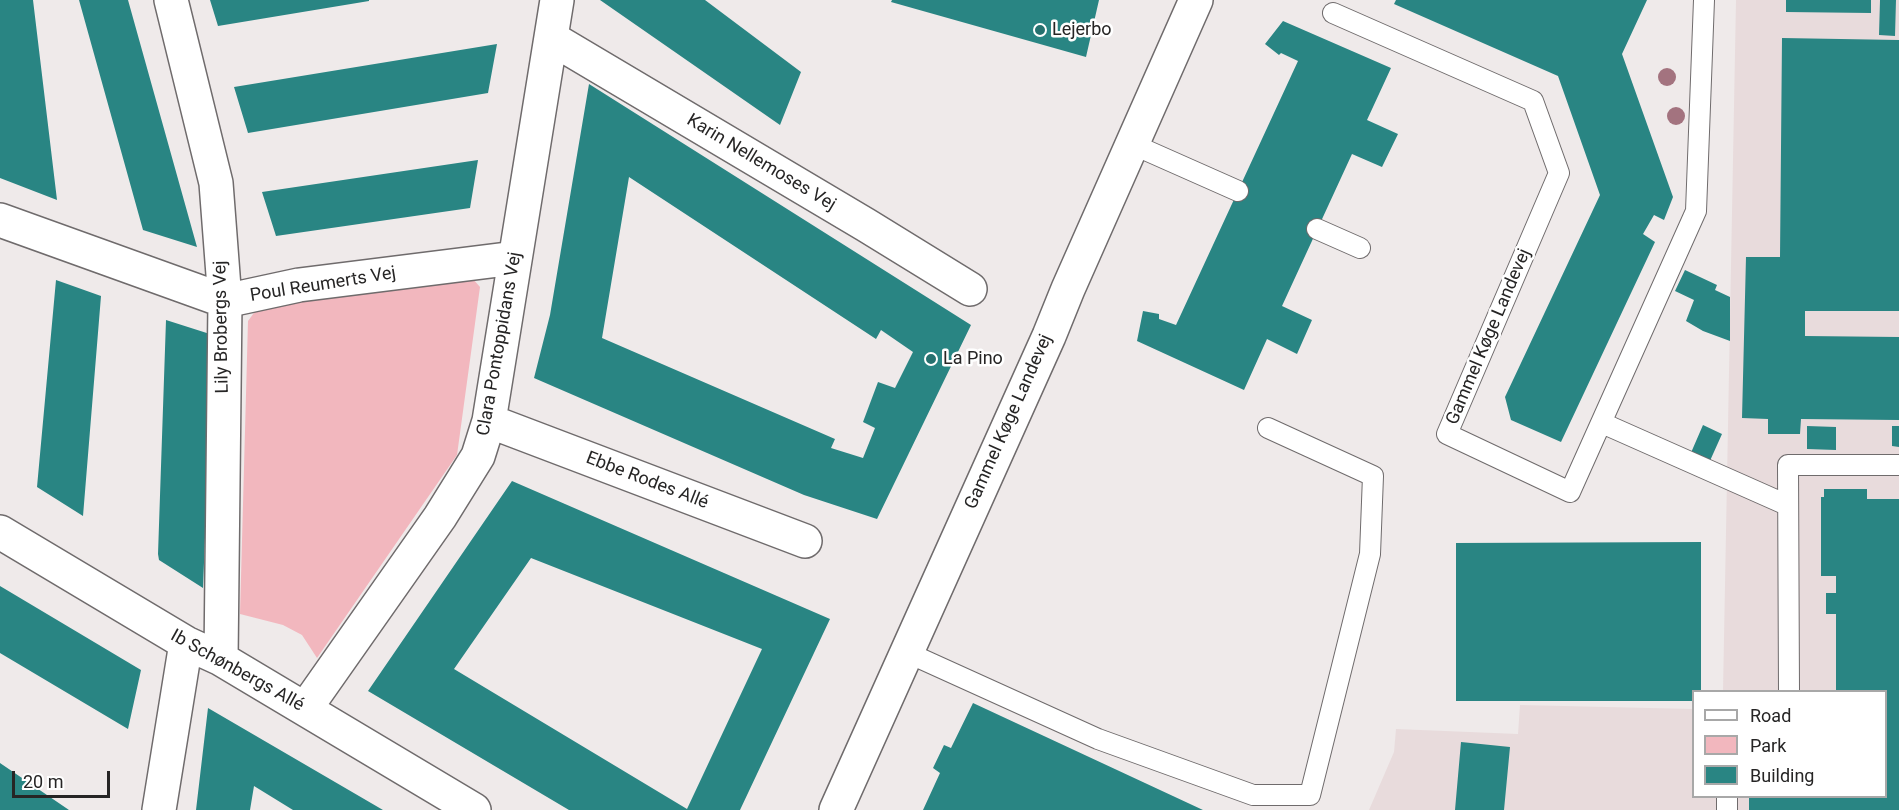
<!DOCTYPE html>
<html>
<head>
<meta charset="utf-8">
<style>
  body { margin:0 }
  #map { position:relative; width:1899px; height:810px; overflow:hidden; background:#efeaea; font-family:Roboto,sans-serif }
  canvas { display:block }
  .legend { position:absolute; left:1692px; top:690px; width:195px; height:108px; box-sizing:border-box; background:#fff; border:2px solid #a8a8a8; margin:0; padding:8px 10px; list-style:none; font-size:18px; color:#262525 }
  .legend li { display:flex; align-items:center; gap:12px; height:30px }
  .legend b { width:30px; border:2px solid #a8a8a8 }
  .scale { position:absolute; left:12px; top:771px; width:98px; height:27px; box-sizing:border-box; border:3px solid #262525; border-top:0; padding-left:8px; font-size:18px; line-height:21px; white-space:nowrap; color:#262525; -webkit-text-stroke:4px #fff; paint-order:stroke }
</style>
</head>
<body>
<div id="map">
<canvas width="1899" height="810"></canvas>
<ul class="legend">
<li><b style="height:8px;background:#fff"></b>Road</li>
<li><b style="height:16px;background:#f2b7be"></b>Park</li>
<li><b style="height:16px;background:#298583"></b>Building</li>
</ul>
<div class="scale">20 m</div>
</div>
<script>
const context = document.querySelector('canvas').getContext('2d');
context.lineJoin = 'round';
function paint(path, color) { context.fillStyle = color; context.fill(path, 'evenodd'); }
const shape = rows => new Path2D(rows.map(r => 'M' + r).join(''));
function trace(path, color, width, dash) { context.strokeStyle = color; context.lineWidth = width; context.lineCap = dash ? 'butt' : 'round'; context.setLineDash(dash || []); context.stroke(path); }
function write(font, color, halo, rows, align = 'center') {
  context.font = font + ' Roboto,sans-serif'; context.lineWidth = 5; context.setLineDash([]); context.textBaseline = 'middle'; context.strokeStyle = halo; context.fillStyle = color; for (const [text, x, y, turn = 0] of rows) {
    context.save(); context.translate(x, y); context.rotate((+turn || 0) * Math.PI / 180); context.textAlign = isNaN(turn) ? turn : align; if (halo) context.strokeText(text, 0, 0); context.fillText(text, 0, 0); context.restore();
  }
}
const built = shape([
  [1736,0,1899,0,1899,810,1369,810,1394,752,1396,729,1518,734,1520,705,1693,709,1694,796,1886,796,1886,692,1723,691]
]);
const green = shape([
  [473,279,480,287,457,455,317,658,302,635,283,625,240,614,248,321,259,306]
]);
const building = shape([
  [0,0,33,0,57,200,0,178],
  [79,0,128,0,197,247,143,230],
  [210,0,369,0,369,1,218,26],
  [600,0,705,0,801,72,780,125],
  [892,0,1099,0,1086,57,891,2],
  [1396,0,1647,0,1622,54,1673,197,1664,220,1654,215,1643,234,1655,242,1561,442,1511,420,1505,397,1600,195,1558,76,1394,4],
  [1786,0,1871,0,1871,13,1786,12],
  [1880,0,1896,0,1895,36,1879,35],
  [1283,21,1391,68,1367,120,1398,134,1382,167,1352,154,1282,306,1312,320,1297,354,1267,339,1244,390,1137,341,1143,311,1159,314,1159,319,1176,325,1298,61,1281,53,1279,55,1265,44],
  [1782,38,1899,40,1899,311,1805,311,1805,336,1899,337,1899,420,1801,419,1800,434,1768,434,1768,419,1742,418,1746,257,1780,257],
  [497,44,488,93,248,133,234,87],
  [589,84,971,325,877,519,804,495,534,378,550,315],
  [629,177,876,339,881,330,913,352,895,388,878,382,863,422,875,428,863,458,831,448,835,439,602,338],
  [478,160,470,208,276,236,262,192],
  [1685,270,1717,285,1715,290,1730,297,1730,341,1703,331,1686,321,1694,300,1675,291],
  [56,280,101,296,83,516,37,487],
  [166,320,213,335,203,588,159,560,158,554],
  [1703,425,1722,434,1709,463,1690,455],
  [1807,426,1836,427,1836,450,1807,449],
  [1892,426,1899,426,1899,447,1892,446],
  [512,481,830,619,740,810,569,810,368,691],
  [531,558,762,649,687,809,454,669],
  [1824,489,1867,489,1867,499,1899,499,1899,810,1749,810,1749,796,1886,796,1886,692,1836,692,1836,614,1826,614,1826,593,1836,593,1836,576,1821,576,1821,497,1824,497],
  [1701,542,1701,692,1694,692,1694,701,1456,701,1456,543],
  [0,586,141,670,128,729,0,653],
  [973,703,1203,810,923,810,940,773,933,768,944,745,951,748],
  [208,708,383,810,293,810,254,786,250,810,196,810],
  [1461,742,1510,747,1504,810,1455,810],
  [0,763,69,810,0,810]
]);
const service = shape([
  [1333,13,1533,101,1559,173,1447,434,1570,492,1696,211,1704,0],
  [1132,144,1238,191],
  [1317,229,1360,248],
  [1602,423,1787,505],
  [906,652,1098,739,1253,795,1310,795,1370,554,1373,476,1268,428],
  [1789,692,1788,465,1899,465],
  [1727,810,1727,796]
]);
const minor = shape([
  [171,0,216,183,225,301,221,659],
  [551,38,866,225,970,289],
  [0,220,225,301,299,285,515,258],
  [489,421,805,541],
  [0,532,186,643,221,659,474,810],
  [305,709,440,517,478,456,489,421,557,0],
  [159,810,186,643]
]);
const tertiary = shape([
  [836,810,1049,336,1068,289,1196,0]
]);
const trees = [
  [1667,77],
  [1676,116]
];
const markers = [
  [1040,30,6,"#26716f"],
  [931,359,6,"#26716f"]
];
const poiNames = [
  ["Lejerbo",1052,30],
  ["La Pino",943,359]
];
const streetNames = [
  ["Karin Nellemoses Vej",761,163,31],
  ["Poul Reumerts Vej",323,285,-9],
  ["Lily Brobergs Vej",222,327,-91],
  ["Gammel Køge Landevej",1489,337,-67],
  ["Clara Pontoppidans Vej",500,344,-80],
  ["Gammel Køge Landevej",1009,422,-66],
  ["Ebbe Rodes Allé",647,481,21],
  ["Ib Schønbergs Allé",237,671,29]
];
paint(built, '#e8dbdc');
paint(green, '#f2b7be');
paint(building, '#298583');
trace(service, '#6f6b6c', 22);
trace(minor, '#6f6b6c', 36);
trace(tertiary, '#6f6b6c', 36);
trace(service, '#fff', 20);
trace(minor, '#fff', 33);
trace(tertiary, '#fff', 33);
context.fillStyle = '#a3737f';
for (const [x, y] of trees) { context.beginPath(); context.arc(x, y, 9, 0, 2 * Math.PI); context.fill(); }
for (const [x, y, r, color] of markers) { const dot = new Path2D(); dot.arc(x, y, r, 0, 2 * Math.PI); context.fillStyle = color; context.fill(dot); trace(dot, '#fff', 2); }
write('18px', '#262525', '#fff', poiNames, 'left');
write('18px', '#262525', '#fff', streetNames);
</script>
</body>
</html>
